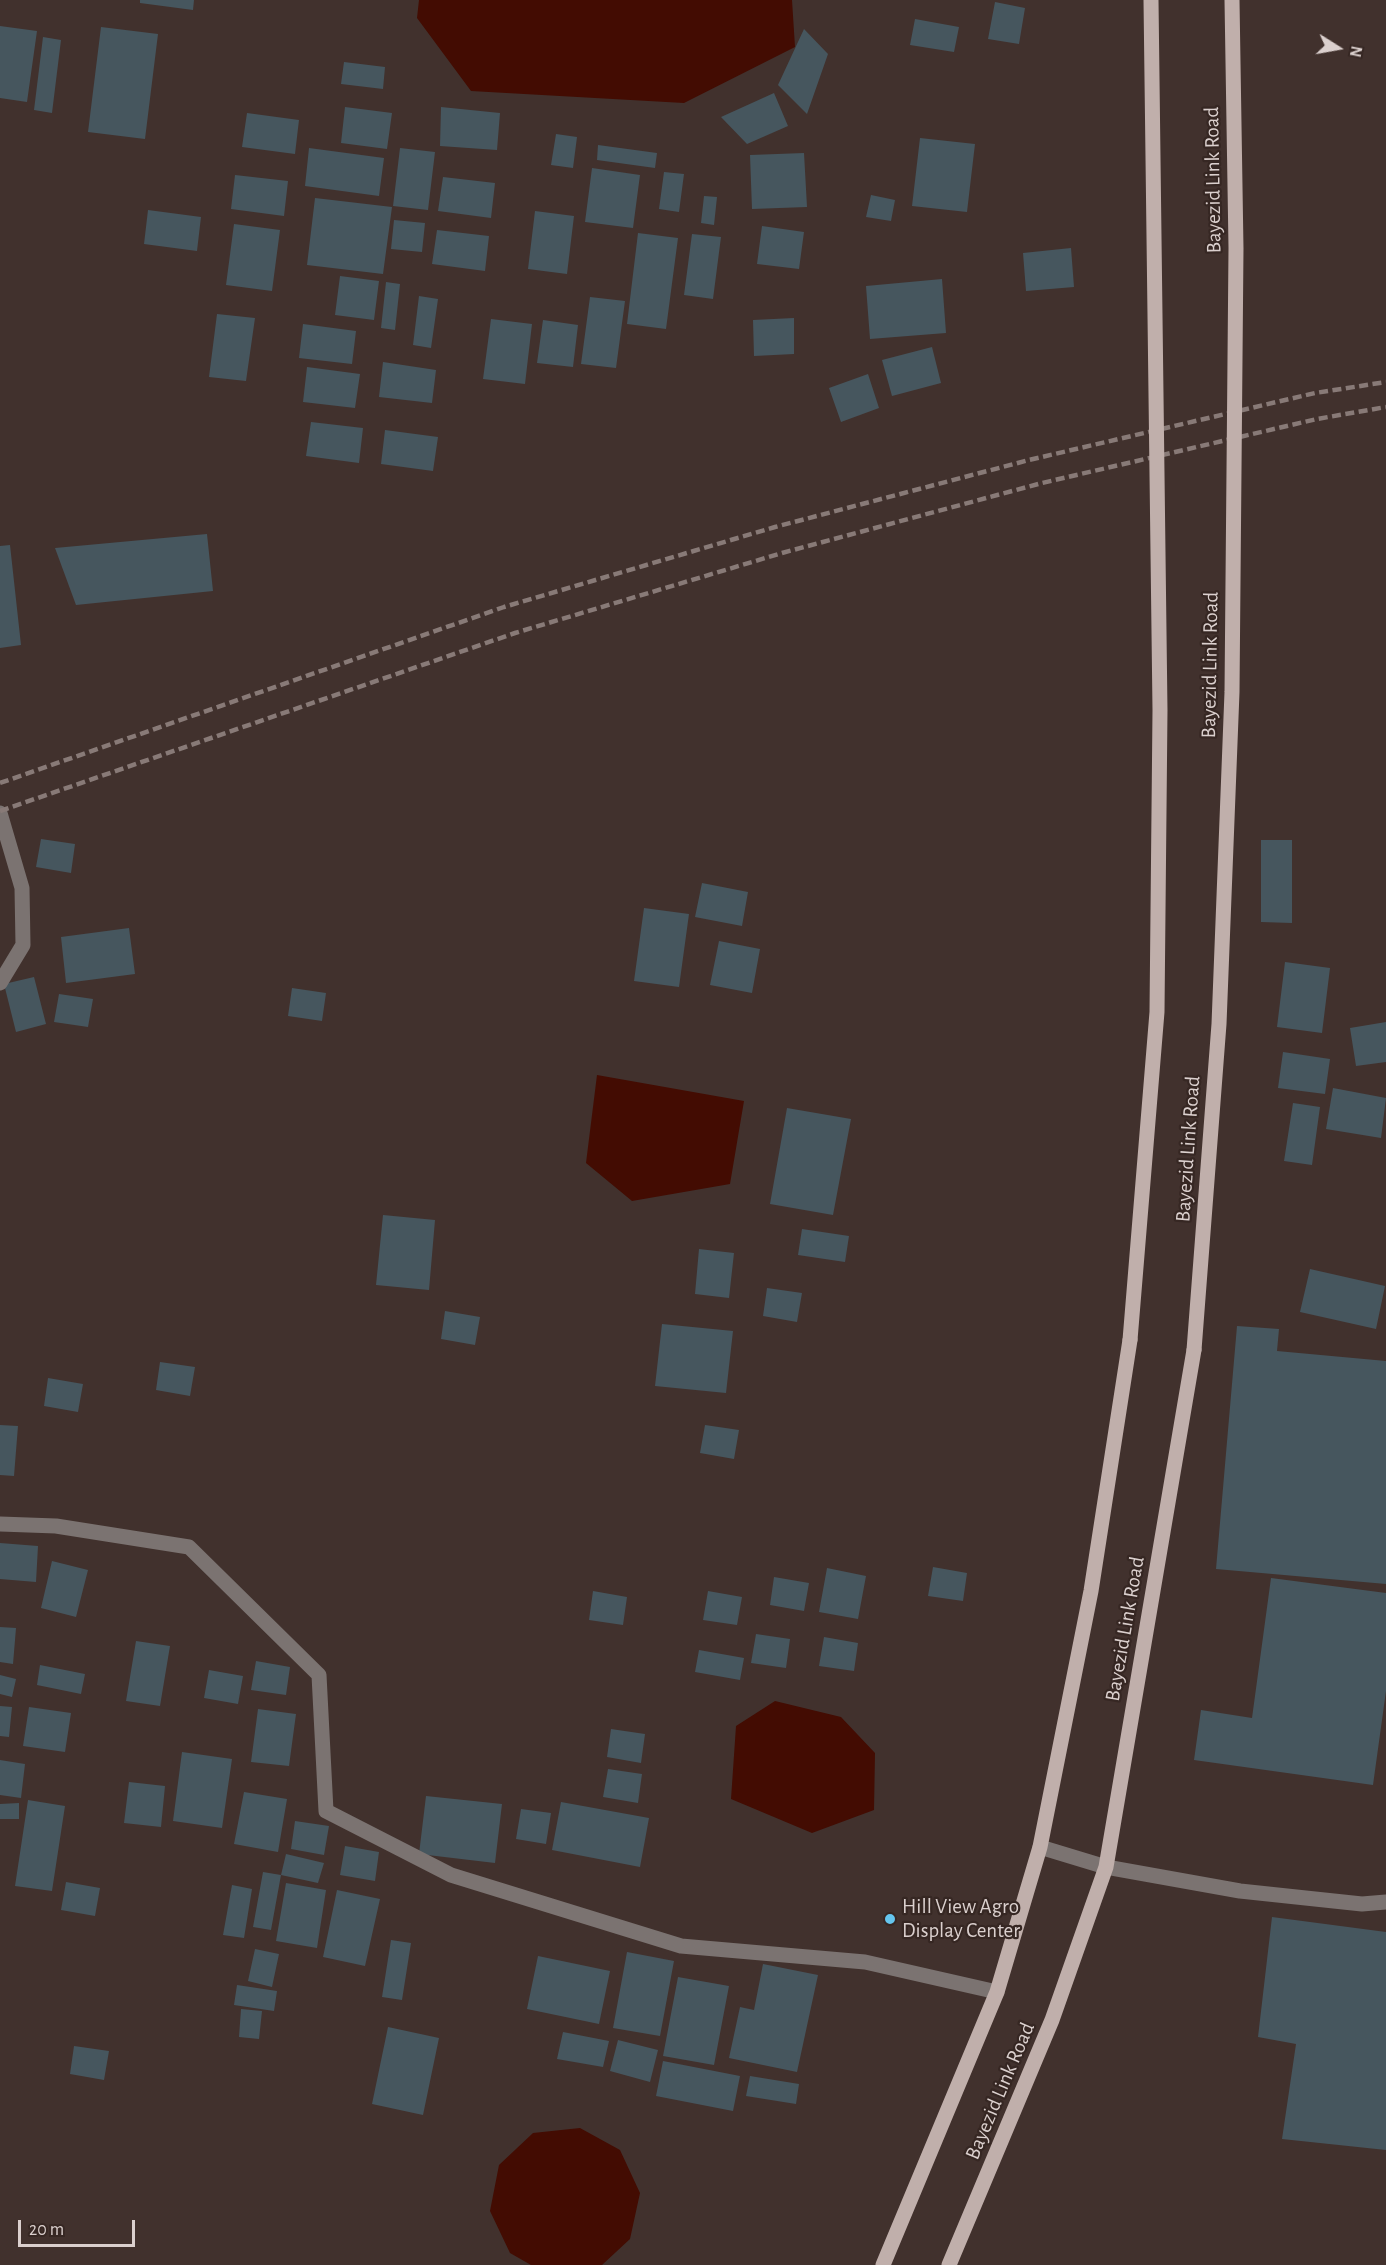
<!DOCTYPE html>
<html>
<head>
<meta charset="utf-8">
<style>
  body { margin:0 }
  #map { position:relative; width:1386px; height:2265px; overflow:hidden; background:#41312d; font-family:"Alegreya Sans",sans-serif }
  canvas { display:block }
  .north { position:absolute; left:1308px; top:18px; width:60px; height:60px; -webkit-text-stroke:4px #362723; paint-order:stroke; rotate:101deg; font-size:16px; font-weight:700; line-height:24px; text-align:center; color:#dbd0ce }
  .north::after { content:''; display:block; margin:auto; width:21px; height:27px; background:#dbd0ce; clip-path:polygon(50% 0,100% 100%,50% 72%,0 100%) }
  .scale { position:absolute; left:18px; top:2220px; width:117px; height:27px; box-sizing:border-box; border:3px solid #dbd0ce; border-top:0; padding-left:8px; font-size:18px; line-height:21px; white-space:nowrap; color:#dbd0ce; -webkit-text-stroke:4px #362723; paint-order:stroke }
</style>
</head>
<body>
<div id="map">
<canvas width="1386" height="2265"></canvas>
<div class="north">N</div>
<div class="scale">20 m</div>
</div>
<script>
const context = document.querySelector('canvas').getContext('2d');
context.lineJoin = 'round';
function paint(path, color) { context.fillStyle = color; context.fill(path, 'evenodd'); }
const shape = rows => new Path2D(rows.map(r => 'M' + r).join(''));
function trace(path, color, width, dash) { context.strokeStyle = color; context.lineWidth = width; context.lineCap = dash ? 'butt' : 'round'; context.setLineDash(dash || []); context.stroke(path); }
function write(font, color, halo, rows, align = 'center') {
  context.font = font + ' "Alegreya Sans",sans-serif'; context.lineWidth = 4.5; context.setLineDash([]); context.textBaseline = 'middle'; context.strokeStyle = halo; context.fillStyle = color; for (const [text, x, y, turn = 0] of rows) {
    context.save(); context.translate(x, y); context.rotate((+turn || 0) * Math.PI / 180); context.textAlign = isNaN(turn) ? turn : align; if (halo) context.strokeText(text, 0, 0); context.fillText(text, 0, 0); context.restore();
  }
}
const water = shape([
  [419,0,792,0,795,47,684,103,471,91,417,18],
  [597,1075,744,1101,730,1184,632,1201,586,1163],
  [775,1701,841,1717,875,1753,874,1810,812,1833,731,1799,736,1726],
  [580,2128,620,2150,640,2193,630,2239,602,2265,531,2265,510,2253,490,2211,499,2165,533,2133]
]);
const building = shape([
  [140,0,194,0,193,10,140,3],
  [995,2,1025,8,1019,44,988,39],
  [915,19,959,27,954,52,910,45],
  [0,26,37,31,27,102,0,98],
  [101,27,158,34,145,139,88,132],
  [804,29,828,54,807,114,778,85],
  [43,37,61,40,52,113,34,110],
  [344,62,385,67,383,89,341,84],
  [774,93,788,126,747,144,721,117],
  [345,107,392,113,387,149,341,143],
  [441,107,500,113,497,150,440,146],
  [247,113,299,120,295,154,242,147],
  [556,134,577,137,573,168,551,165],
  [920,138,975,144,967,212,912,206],
  [598,145,657,153,655,168,597,160],
  [309,148,384,158,379,196,305,186],
  [400,148,435,152,428,210,393,206],
  [804,153,807,207,752,209,750,155],
  [592,168,640,175,633,228,585,222],
  [664,172,684,174,679,212,659,209],
  [235,175,288,181,284,216,231,209],
  [443,177,495,183,491,218,438,211],
  [871,195,895,200,891,221,866,217],
  [704,196,717,197,714,225,701,223],
  [315,198,392,207,383,274,307,265],
  [148,210,201,217,197,251,144,244],
  [535,211,574,216,567,274,528,269],
  [394,220,425,223,422,252,391,249],
  [234,224,280,230,272,291,226,285],
  [762,226,804,232,799,269,757,264],
  [437,230,489,236,485,271,432,264],
  [638,233,678,238,666,329,627,324],
  [692,234,721,237,713,299,684,295],
  [1071,248,1074,287,1026,291,1023,253],
  [340,276,379,281,374,320,335,315],
  [942,279,946,333,870,339,866,286],
  [386,282,400,284,395,330,381,328],
  [419,296,438,299,431,348,413,345],
  [590,297,625,301,616,368,581,364],
  [217,314,255,318,246,381,209,377],
  [794,318,794,354,754,356,753,320],
  [491,319,532,324,525,384,483,379],
  [543,320,578,325,573,367,537,363],
  [303,324,356,331,352,364,299,358],
  [932,347,941,383,892,396,882,360],
  [383,362,436,370,432,403,379,397],
  [307,367,360,374,355,408,303,402],
  [868,374,879,408,841,422,829,388],
  [311,422,363,428,359,463,306,456],
  [385,430,438,437,433,471,381,464],
  [207,534,213,591,76,605,55,548],
  [10,545,21,645,0,648,0,546],
  [41,839,75,844,71,873,36,867],
  [1261,840,1292,840,1292,923,1261,922],
  [702,883,748,892,742,926,695,917],
  [644,908,689,914,679,987,634,981],
  [129,928,135,974,66,983,61,937],
  [719,941,760,949,752,993,710,985],
  [1285,962,1330,968,1322,1033,1277,1027],
  [34,977,46,1024,16,1032,4,984],
  [292,988,326,993,322,1021,288,1016],
  [59,994,93,999,88,1027,54,1022],
  [1386,1022,1386,1062,1356,1066,1350,1028],
  [1283,1052,1330,1059,1325,1094,1278,1088],
  [1333,1088,1386,1098,1381,1138,1326,1129],
  [1293,1103,1320,1107,1312,1165,1284,1161],
  [787,1108,851,1119,833,1215,770,1204],
  [383,1215,435,1220,429,1290,376,1285],
  [802,1229,849,1236,845,1262,798,1255],
  [699,1249,734,1253,729,1298,695,1294],
  [1310,1269,1385,1286,1376,1329,1300,1312],
  [767,1288,802,1293,797,1322,763,1316],
  [445,1311,480,1317,475,1345,441,1339],
  [662,1324,733,1331,726,1393,655,1386],
  [1237,1326,1279,1329,1277,1351,1386,1361,1386,1584,1216,1569],
  [160,1362,195,1367,190,1396,156,1390],
  [48,1378,83,1384,78,1412,44,1406],
  [0,1425,18,1426,14,1476,0,1475],
  [705,1425,739,1430,734,1459,700,1453],
  [0,1543,38,1546,36,1582,0,1579],
  [52,1561,88,1570,76,1617,41,1608],
  [933,1567,967,1573,963,1601,928,1596],
  [827,1568,866,1576,858,1619,819,1612],
  [774,1577,809,1583,804,1611,770,1605],
  [1271,1578,1386,1593,1386,1691,1373,1785,1194,1760,1201,1710,1252,1718],
  [593,1591,627,1597,623,1625,589,1620],
  [708,1591,742,1597,737,1625,703,1620],
  [0,1627,16,1628,13,1664,0,1662],
  [756,1634,790,1639,786,1668,751,1663],
  [824,1637,858,1643,854,1671,819,1666],
  [136,1641,170,1646,160,1706,126,1701],
  [699,1650,744,1658,740,1680,695,1672],
  [256,1661,290,1667,286,1695,251,1690],
  [40,1665,85,1674,81,1694,37,1685],
  [209,1670,243,1676,238,1704,204,1698],
  [0,1675,16,1679,12,1697,0,1694],
  [0,1706,12,1707,9,1737,0,1736],
  [29,1707,71,1713,65,1752,23,1746],
  [258,1709,296,1714,289,1766,251,1762],
  [611,1729,645,1734,641,1763,607,1757],
  [182,1752,232,1759,222,1828,173,1821],
  [0,1760,25,1764,21,1798,0,1795],
  [608,1769,642,1774,638,1803,603,1797],
  [129,1782,165,1786,161,1827,124,1823],
  [244,1792,287,1799,278,1852,234,1844],
  [426,1796,502,1804,495,1863,419,1854],
  [28,1800,65,1806,52,1891,15,1886],
  [561,1802,649,1818,640,1867,552,1850],
  [19,1803,19,1819,0,1819,0,1804],
  [521,1809,551,1813,546,1844,516,1839],
  [295,1821,329,1826,324,1855,291,1849],
  [345,1846,379,1852,375,1881,340,1875],
  [286,1854,324,1863,318,1883,281,1875],
  [263,1872,281,1875,271,1930,253,1927],
  [66,1882,100,1888,95,1916,61,1910],
  [286,1883,326,1890,317,1948,276,1941],
  [232,1885,252,1889,244,1938,223,1935],
  [337,1890,380,1899,365,1966,323,1957],
  [1272,1917,1386,1932,1386,2150,1282,2139,1296,2044,1258,2037],
  [391,1940,411,1943,402,2000,382,1997],
  [255,1949,279,1954,272,1987,248,1981],
  [627,1952,674,1961,660,2036,613,2028],
  [538,1956,610,1971,599,2024,527,2009],
  [763,1964,818,1975,797,2072,729,2058,740,2007,754,2010],
  [678,1977,729,1986,714,2065,663,2056],
  [237,1985,277,1991,274,2011,234,2005],
  [241,2009,262,2011,259,2039,239,2037],
  [388,2027,439,2038,423,2115,372,2104],
  [563,2032,609,2041,603,2067,557,2059],
  [618,2040,658,2050,650,2082,610,2071],
  [74,2046,109,2051,104,2080,70,2074],
  [663,2061,740,2076,733,2111,656,2096],
  [750,2076,799,2084,796,2104,746,2096]
]);
const minor = shape([
  [0,813,22,888,23,945,0,983],
  [0,1524,56,1526,189,1547,319,1675,326,1811,451,1875,681,1946,865,1962,997,1992],
  [1040,1847,1106,1867,1240,1891,1362,1904,1386,1902]
]);
const major = shape([
  [883,2265,997,1992,1040,1847,1091,1591,1130,1340],
  [949,2265,1052,2020,1106,1867,1194,1350]
]);
const rail = shape([
  [0,783,504,607,775,527,1029,460,1315,393,1386,382],
  [0,811,515,633,782,553,1042,483,1317,419,1386,407]
]);
const majorBridge = shape([
  [1130,1340,1157,1012,1160,710,1151,0],
  [1194,1350,1219,1024,1232,692,1236,248,1232,0]
]);
const markers = [
  [890,1919,6,"#65c5ee"]
];
const streetNames = [
  ["Bayezid Link Road",1213,180,-91],
  ["Bayezid Link Road",1210,665,-89],
  ["Bayezid Link Road",1188,1149,-86],
  ["Bayezid Link Road",1125,1629,-80],
  ["Bayezid Link Road",1000,2091,-67]
];
const poiNames = [
  ["Hill View Agro",902,1907],
  ["Display Center",902,1931]
];
paint(water, '#430c02');
paint(building, '#46565e');
trace(minor, '#7b7371', 15);
trace(major, '#c0afab', 15);
trace(rail, '#887a77', 4.5, [9, 4.5]);
trace(majorBridge, '#c0afab', 15);
for (const [x, y, r, color] of markers) { const dot = new Path2D(); dot.arc(x, y, r, 0, 2 * Math.PI); context.fillStyle = color; context.fill(dot); trace(dot, '#362723', 2); }
write('21px', '#dbd0ce', '#362723', streetNames);
write('21px', '#dbd0ce', '#362723', poiNames, 'left');
</script>
</body>
</html>
